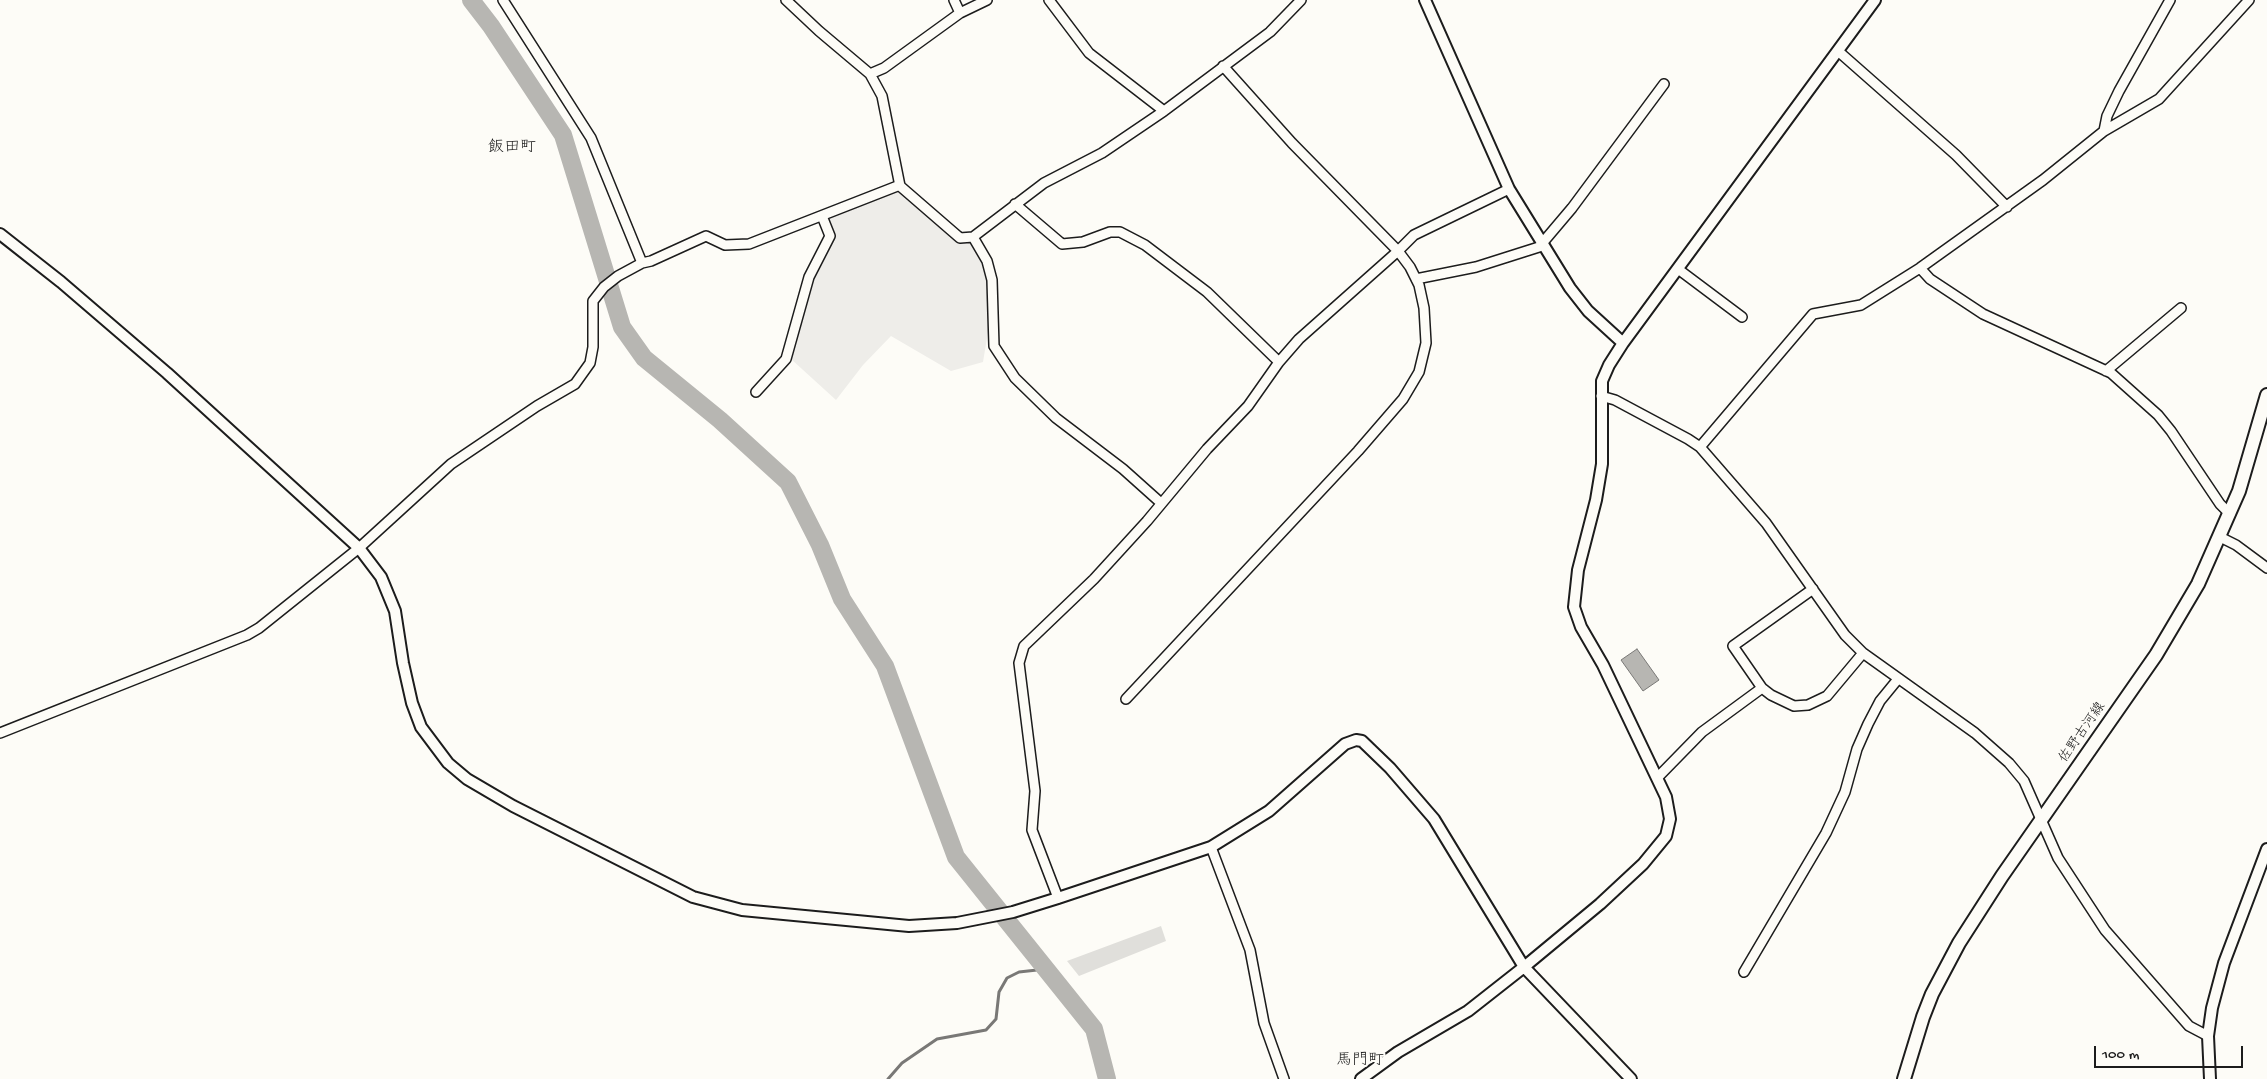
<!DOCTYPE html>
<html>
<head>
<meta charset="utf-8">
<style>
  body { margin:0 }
  #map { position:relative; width:2267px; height:1079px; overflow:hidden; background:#fdfcf7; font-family:"Gochi Hand",sans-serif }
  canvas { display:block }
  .scale { position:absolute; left:2094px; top:1046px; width:149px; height:22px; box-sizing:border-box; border:2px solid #1c1c1c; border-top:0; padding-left:6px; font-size:15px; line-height:18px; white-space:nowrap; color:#1c1c1c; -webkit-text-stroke:4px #fdfcf7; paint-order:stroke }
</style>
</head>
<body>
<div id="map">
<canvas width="2267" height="1079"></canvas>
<div class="scale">100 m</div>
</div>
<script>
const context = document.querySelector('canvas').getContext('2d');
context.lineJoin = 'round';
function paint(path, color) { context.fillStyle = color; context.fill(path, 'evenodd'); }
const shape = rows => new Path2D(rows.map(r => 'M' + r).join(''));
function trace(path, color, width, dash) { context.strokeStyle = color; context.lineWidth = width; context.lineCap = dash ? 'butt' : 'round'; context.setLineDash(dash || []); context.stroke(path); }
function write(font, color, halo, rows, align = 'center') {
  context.font = font + ' "Gochi Hand","Klee One",sans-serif'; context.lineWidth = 4; context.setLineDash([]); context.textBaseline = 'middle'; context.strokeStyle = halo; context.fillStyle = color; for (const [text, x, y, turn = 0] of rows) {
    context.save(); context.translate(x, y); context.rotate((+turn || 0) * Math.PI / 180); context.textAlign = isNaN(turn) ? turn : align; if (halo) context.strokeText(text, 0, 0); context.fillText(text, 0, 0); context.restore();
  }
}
const built = shape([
  [900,190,959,244,970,242,975,248,984,263,989,281,989,326,983,362,951,371,891,336,863,365,836,400,791,359,798,325,813,281,834,234,828,219]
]);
const green = shape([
  [1161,926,1166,941,1079,976,1067,961]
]);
const water = shape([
  [1637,649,1659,680,1643,691,1621,660,1637,649]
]);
const stream = shape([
  [888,1079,902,1063,937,1039,986,1030,996,1019,999,992,1007,978,1019,972,1046,969]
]);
const river = shape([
  [471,0,491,26,563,135,622,327,644,358,720,420,788,482,820,545,842,599,885,666,956,857,1094,1029,1107,1079]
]);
const minor = shape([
  [503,0,591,138,642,263],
  [786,0,819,31,870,74,882,96,900,186,960,238,973,237,1044,183,1102,153,1164,111,1270,32,1301,0],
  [954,0,960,13],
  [1049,0,1089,53,1164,111],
  [1838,51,1956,155,2007,207],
  [870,74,884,68,960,13,987,0],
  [2104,131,2107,116,2119,91,2170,0],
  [1015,204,1062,244,1083,242,1110,232,1120,232,1145,245,1207,292,1279,362],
  [973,237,987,261,992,280,994,346,1015,378,1056,418,1123,469,1161,503],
  [1920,268,1930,279,1983,314,2111,373,2158,415,2171,431,2220,504,2230,514],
  [1678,269,1742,317],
  [1416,279,1476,267,1539,247,1572,208,1664,84],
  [2106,371,2181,308],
  [756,392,786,359,809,277,830,236,822,216],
  [1601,396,1615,400,1688,439,1700,447,1766,523,1845,635,1863,653,1975,733,2009,763,2024,781,2058,858,2105,930,2189,1026,2208,1036],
  [1700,447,1813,314,1861,305,1920,268,2043,180,2104,131,2159,99,2249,0],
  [2220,537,2236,545,2267,568],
  [1813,589,1733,646,1762,688,1771,695,1794,706,1808,705,1827,696,1863,653],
  [1126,699,1358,451,1403,399,1419,372,1426,343,1424,308,1419,285,1410,267,1398,251,1292,143,1223,66],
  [0,733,247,635,259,628,359,548,451,464,537,406,575,384,590,363,593,347,593,301,604,287,618,276,642,263,651,261,706,236,725,245,749,244,900,185],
  [1658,777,1702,732,1762,688],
  [1211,847,1250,950,1264,1023,1284,1079],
  [1058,898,1032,830,1035,791,1019,663,1024,646,1094,579,1147,521,1207,449,1248,406,1279,362,1299,339,1398,251,1414,235,1509,189],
  [1744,972,1826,833,1845,792,1857,749,1868,724,1880,701,1898,679]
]);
const tertiary = shape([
  [1425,0,1509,189,1570,288,1588,311,1623,343],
  [0,234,61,282,167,373,359,548,381,577,395,611,403,663,412,703,421,727,448,763,467,779,513,806,693,897,742,910,909,926,957,923,1013,912,1058,898,1211,847,1269,811,1345,744,1356,740,1362,741,1390,768,1434,819,1524,967,1631,1079],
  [1361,1079,1398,1052,1468,1011,1524,967,1600,904,1643,864,1666,836,1670,819,1666,797,1603,665,1581,627,1574,607,1578,570,1596,500,1602,464,1602,381,1609,365,1623,343,1875,0],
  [2210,1079,2208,1036,2212,1008,2224,963,2267,849]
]);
const primary = shape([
  [1904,1079,1923,1017,1932,994,1959,943,2002,876,2156,655,2198,584,2239,491,2267,395]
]);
const streetNames = [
  ["佐野古河線",2083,733,-55]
];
const quarterNames = [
  ["飯田町",512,149],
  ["馬門町",1360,1062]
];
paint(built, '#eeede9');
paint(green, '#e0dfdb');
paint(water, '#b7b6b2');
trace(water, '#797876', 1);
trace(stream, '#797876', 3);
trace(river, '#b7b6b2', 18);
trace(minor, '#1c1c1c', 12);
trace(tertiary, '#1c1c1c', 14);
trace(primary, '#1c1c1c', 16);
trace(minor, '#fdfcf7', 9);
trace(tertiary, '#fdfcf7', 10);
trace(primary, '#fdfcf7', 12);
write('14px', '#1c1c1c', '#fdfcf7', streetNames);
write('16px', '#1c1c1c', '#fdfcf7', quarterNames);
</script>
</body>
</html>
